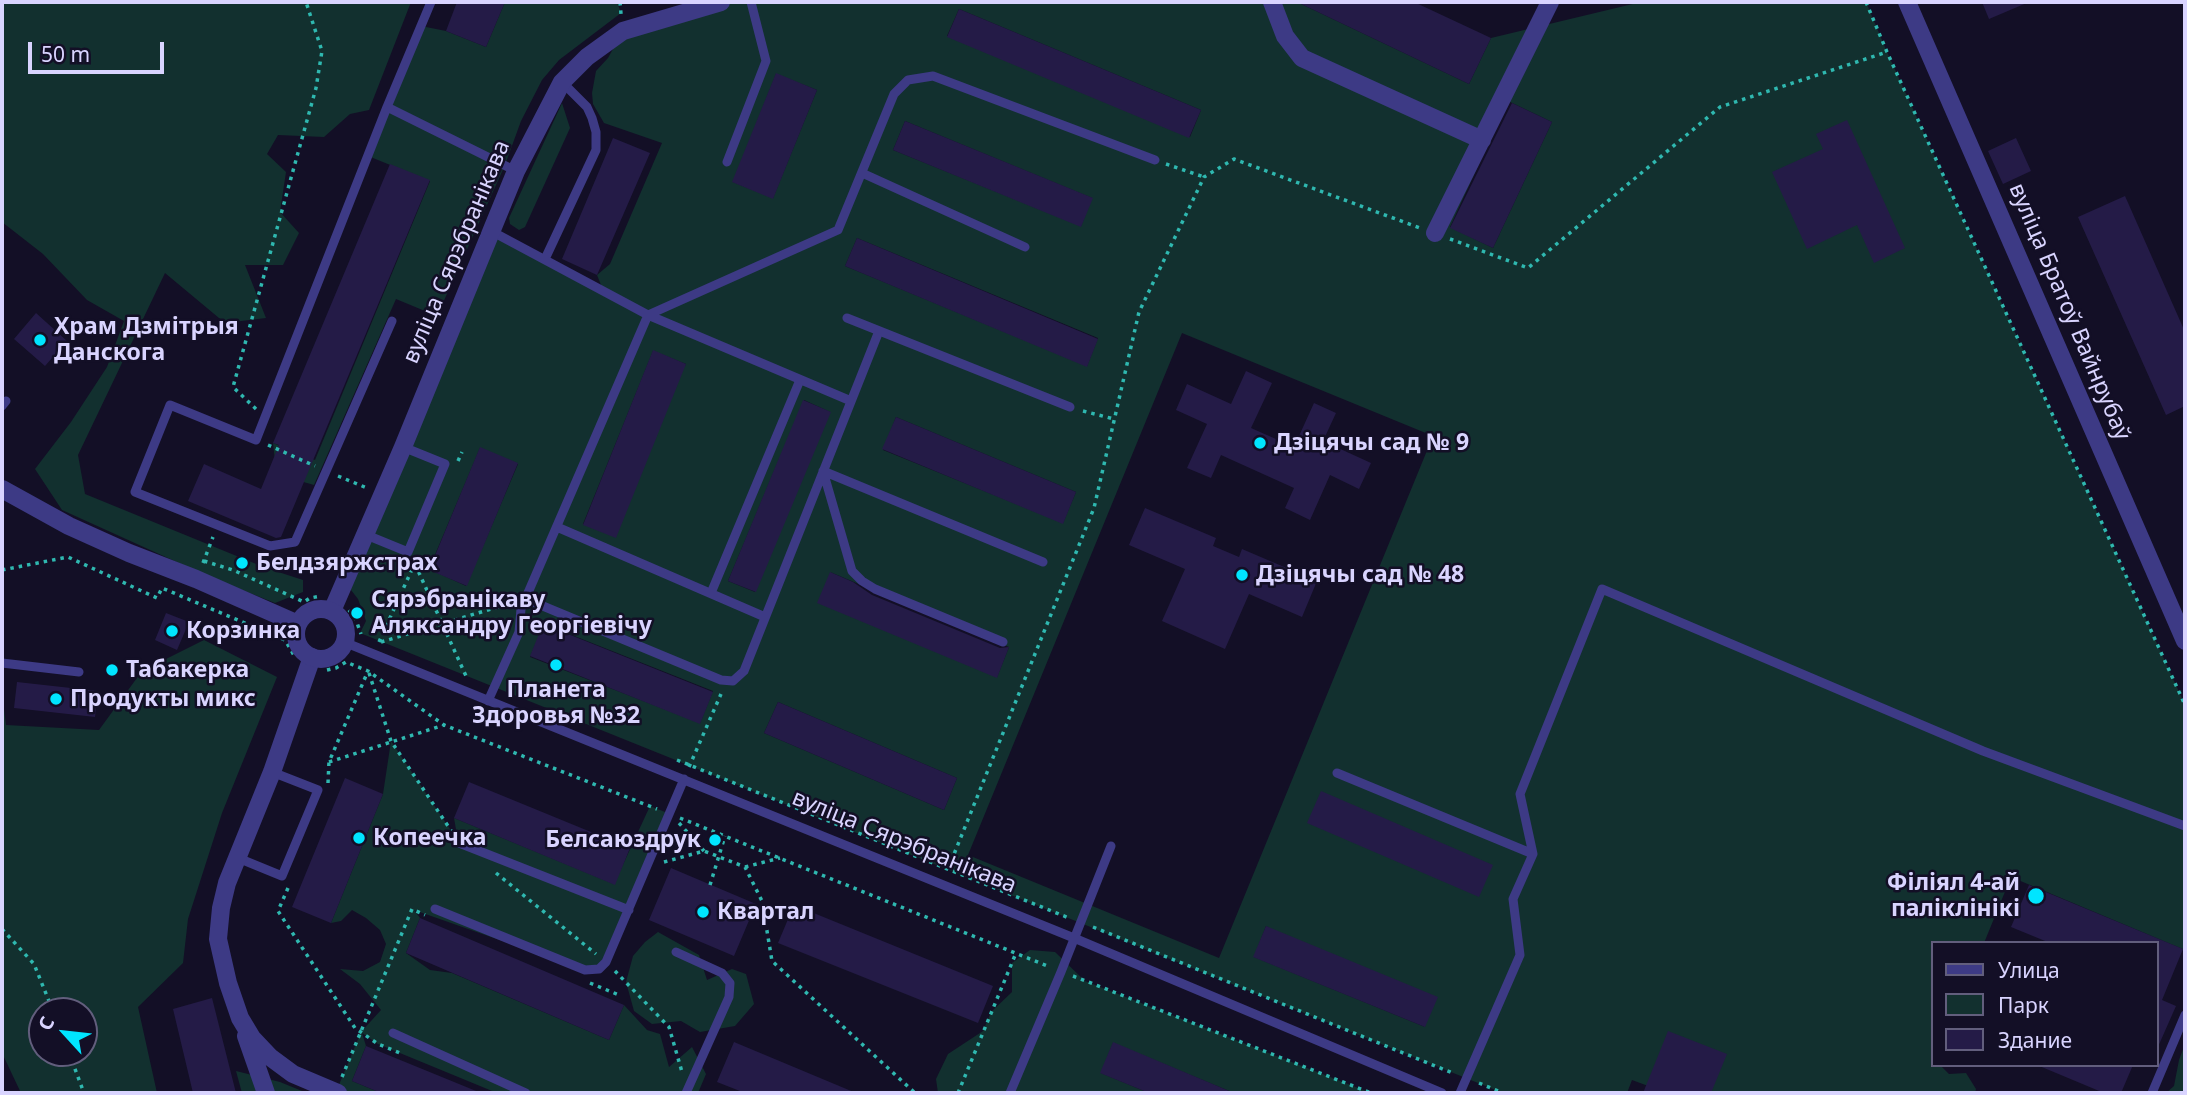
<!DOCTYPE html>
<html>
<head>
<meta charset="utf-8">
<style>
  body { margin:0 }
  #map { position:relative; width:2187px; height:1095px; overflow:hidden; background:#130f26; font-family:"Noto Sans",sans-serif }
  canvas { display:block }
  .frame { position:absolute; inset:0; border:4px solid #d9d4ff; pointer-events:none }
  .legend { position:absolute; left:1931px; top:941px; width:228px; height:126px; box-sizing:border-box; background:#130f26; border:2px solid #625e7d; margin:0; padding:9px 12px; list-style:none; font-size:21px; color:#d9d4ff }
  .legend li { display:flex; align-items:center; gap:14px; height:35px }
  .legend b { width:35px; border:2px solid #625e7d }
  .north { position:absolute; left:28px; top:997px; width:70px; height:70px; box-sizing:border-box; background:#130f26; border:2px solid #625e7d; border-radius:50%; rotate:297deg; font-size:19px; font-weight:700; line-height:28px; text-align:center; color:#d9d4ff }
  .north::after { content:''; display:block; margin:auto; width:24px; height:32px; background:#00e5ff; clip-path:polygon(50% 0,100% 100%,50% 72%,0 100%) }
  .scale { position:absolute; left:28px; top:42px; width:136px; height:32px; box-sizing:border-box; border:4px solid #d9d4ff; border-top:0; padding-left:9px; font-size:21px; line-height:24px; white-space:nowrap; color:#d9d4ff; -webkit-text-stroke:5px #130f26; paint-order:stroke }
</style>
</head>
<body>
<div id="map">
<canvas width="2187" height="1095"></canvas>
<div class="frame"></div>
<ul class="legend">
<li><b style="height:9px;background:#3d3a85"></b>Улица</li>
<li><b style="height:19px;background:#12302f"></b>Парк</li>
<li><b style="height:19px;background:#241b47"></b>Здание</li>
</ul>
<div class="north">С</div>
<div class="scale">50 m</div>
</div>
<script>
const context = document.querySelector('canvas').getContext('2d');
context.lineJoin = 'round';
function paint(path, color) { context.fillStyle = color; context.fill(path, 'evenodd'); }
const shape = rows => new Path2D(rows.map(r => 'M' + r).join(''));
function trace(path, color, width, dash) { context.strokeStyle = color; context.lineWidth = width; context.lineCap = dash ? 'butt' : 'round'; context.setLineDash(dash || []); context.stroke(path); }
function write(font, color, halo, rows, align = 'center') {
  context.font = font + ' "Noto Sans",sans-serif'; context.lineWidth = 5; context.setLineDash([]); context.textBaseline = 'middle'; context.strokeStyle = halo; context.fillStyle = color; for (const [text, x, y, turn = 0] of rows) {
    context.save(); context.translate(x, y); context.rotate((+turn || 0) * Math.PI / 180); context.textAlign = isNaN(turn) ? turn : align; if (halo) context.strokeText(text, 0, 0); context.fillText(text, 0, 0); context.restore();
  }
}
const green = shape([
  [2,2,411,2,369,110,350,114,324,137,278,135,267,154,286,172,280,212,299,233,283,265,245,265,266,318,225,323,165,273,78,455,85,494,266,568,303,580,303,592,275,603,212,578,62,510,35,469,71,422,107,367,124,321,87,300,43,254,2,222],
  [505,2,617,2,621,13,559,60,542,80,521,121,505,165,437,316,396,299,314,485,300,481,275,461,273,443,315,460,430,181,368,156,421,26,446,31,486,47],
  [722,2,1297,2,1469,84,1491,38,1641,2,1866,2,1887,52,2185,705,2185,950,2011,877,1984,943,1933,943,1933,1065,1940,1065,1949,1074,1966,1073,1976,1089,1975,1093,1667,1093,1632,1080,1627,1093,1503,1093,360,633,366,621,358,599,344,581,491,231,603,290,597,275,610,264,662,143,604,123,593,104,592,93,596,71,608,58,623,31],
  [959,9,1201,110,1190,137,947,36],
  [776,74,817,90,773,198,733,182],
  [1508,101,1552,122,1493,248,1450,227],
  [905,121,1092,198,1081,226,893,150],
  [857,238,1098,338,1087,366,845,266],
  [1182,333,1433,436,1219,958,968,855],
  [653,351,686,364,583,525,583,524],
  [804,400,830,412,755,592,728,581],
  [896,417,1076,492,1063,523,883,450],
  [480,448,518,464,466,586,429,569],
  [830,572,1009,647,997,677],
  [544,624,713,691,700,723,530,657],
  [778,702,957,778,944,810,764,733],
  [1266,926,1425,1027,1254,957],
  [562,103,570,128,525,227,519,230,510,224,509,218],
  [204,640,277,677,222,813,188,919,183,963,138,1007,157,1093,21,1093,2,1053,2,693,6,725,99,730,142,671],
  [42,1011,84,1011,84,1053,42,1053],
  [391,741,458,841,454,818,614,884,650,806,670,814,606,962,585,970,414,910,420,918,406,953,430,970,452,973,609,1040,624,1005,647,1030,660,1034,669,1067,692,1047,706,1074,698,1093,497,1093,378,1044,362,1033,366,1046,352,1081,381,1093,336,1092,361,1032,381,1010,360,984,340,969,363,971,380,962,386,944,380,930,366,918,352,910,341,921,331,923,383,794],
  [658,932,699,955,707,980,732,969,746,974,754,1004,735,1026,700,1032,681,1021,652,1024,634,1011,626,982,633,956,645,942],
  [1030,950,1055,952,1085,981,1371,1093,1234,1093,1113,1043,1101,1073,1149,1093,938,1093,936,1079,948,1054,983,1031,991,1012,1012,992,1012,963],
  [2185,1044,2185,1093,2166,1093,2174,1086,2179,1060],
  [236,1071,280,1082,307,1093,242,1093]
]);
const building = shape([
  [457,2,505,2,486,47,446,31],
  [1297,2,1414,2,1491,38,1469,84],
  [1982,2,2029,2,1989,19],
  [959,9,1201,110,1189,138,947,37],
  [776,73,817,90,773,199,732,182],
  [1512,103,1552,122,1493,248,1450,228],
  [1847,120,1905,248,1874,263,1857,225,1807,249,1772,172,1823,149,1816,134],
  [905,121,1093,198,1081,227,893,150],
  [613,138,650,153,597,275,562,259],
  [2016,138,2031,171,2003,184,1988,151],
  [390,164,430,180,281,537,276,538,188,501,204,464,261,489,279,445,273,443],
  [2125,196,2185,332,2185,406,2166,415,2078,217],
  [857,238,1098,339,1087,367,845,266],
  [36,313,67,341,45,366,14,339],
  [653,350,686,364,616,538,583,525],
  [1246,371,1272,383,1251,428,1294,447,1314,403,1336,413,1323,441,1371,463,1359,489,1330,475,1310,520,1285,508,1294,488,1221,455,1211,478,1187,468,1207,424,1176,410,1187,384,1231,404],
  [803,400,831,412,756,592,728,581],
  [896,417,1076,492,1063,524,882,449],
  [480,447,518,463,467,586,429,570],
  [1145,508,1216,538,1213,546,1239,557,1242,549,1317,581,1302,617,1249,594,1225,649,1162,621,1185,569,1129,545],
  [830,572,853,582,872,595,1000,648,1009,647,997,678,817,603],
  [166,613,189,622,177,650,155,640],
  [543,624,713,692,700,724,530,656],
  [17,682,98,691,95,717,14,708],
  [778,702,957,778,944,810,764,733],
  [345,778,383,794,331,923,292,907],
  [469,782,630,848,615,885,454,818],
  [1321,791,1493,865,1479,897,1307,823],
  [671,868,756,904,734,956,649,920],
  [2029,885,2183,949,2162,1000,2176,1006,2157,1049,2157,943,2050,943,2011,927],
  [794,905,993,986,978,1023,778,943],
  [420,918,624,1005,609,1040,406,953],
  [1266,926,1438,997,1425,1027,1253,957],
  [212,998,236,1093,193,1093,173,1009],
  [1668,1031,1727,1054,1711,1093,1643,1093],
  [734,1042,856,1093,745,1093,717,1082],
  [1113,1042,1234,1093,1149,1093,1100,1073],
  [366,1046,481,1093,381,1093,352,1081],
  [2037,1065,2133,1065,2121,1093,2104,1093]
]);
const path = shape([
  [620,2,621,14],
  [1866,2,1887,52,2185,705],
  [1166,164,1204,177],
  [1450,239,1528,268,1720,107,1887,52],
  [256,409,233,387,316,88,322,51,306,2],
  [1083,411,1114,419],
  [268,445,315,466],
  [458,461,462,452],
  [338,476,367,488],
  [204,561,233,570,304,602,310,598,321,596],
  [203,563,213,537],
  [415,564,466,676],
  [2,570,68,557,157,598,162,588,285,640,295,657],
  [349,610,356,620,361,634],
  [379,642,414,565],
  [381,642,508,604],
  [327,670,336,668,346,662,368,671,444,725,657,809],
  [369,673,391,741,452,832],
  [677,760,1069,918],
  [329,762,444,725],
  [689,767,721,694],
  [328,783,329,762,368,671],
  [680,818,1050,967],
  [679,823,704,851],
  [664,862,704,851,745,867,762,901,772,961,915,1093],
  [745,867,780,858],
  [948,869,1094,508,1139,312,1204,177,1234,159,1420,228],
  [496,873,596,954],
  [710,885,725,836],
  [288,888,278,911,355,1028,378,1044,400,1053],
  [1093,927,1455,1074],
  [2,929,34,964,53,1011],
  [615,971,669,1027,682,1072],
  [1073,976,1371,1093],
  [590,983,619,995],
  [69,1053,84,1093],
  [342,1077,412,909,425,915],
  [1479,1083,1503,1093],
  [958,1093,1016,953]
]);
const service = shape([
  [387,107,431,2],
  [727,162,766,61,751,2],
  [862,173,1025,247],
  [491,231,648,315,838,230,894,94,908,80,933,76,1155,160],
  [545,259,596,150,596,132,592,118,587,107,562,82],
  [847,318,1070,407],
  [392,321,295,542,270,546,135,492,170,405,256,440,387,107,516,171],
  [2,406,6,401],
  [823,471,852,571,862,581,875,589,1003,642],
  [823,471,1043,562],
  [557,527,765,617],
  [364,534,408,552,445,464,403,447],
  [711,593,800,380],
  [526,599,721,680,733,681,744,671,879,331],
  [344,642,1074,938,1442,1093],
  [2,663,79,672],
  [488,701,519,632,521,609,648,315,851,401],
  [1337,773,1533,854,1513,899,1520,955,1460,1093],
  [459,843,629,910],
  [1533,854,1520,794,1602,589,1983,751,2185,826],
  [238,858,282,876,318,790,272,772],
  [435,909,585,970,599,969,606,962,684,779],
  [676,952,722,973,730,983,729,997,686,1093],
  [393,1033,526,1093],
  [1010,1093,1061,972,1111,846],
  [2152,1093,2185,1015]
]);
const minor = shape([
  [1272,2,1285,36,1302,58,1482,140],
  [1907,2,2185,641],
  [1435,233,1550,2],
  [332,611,403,447,516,171,562,82,587,57,623,31,721,2],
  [312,657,272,772,227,883,221,908,218,939,228,983,240,1018,252,1038,270,1057,293,1074,338,1093],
  [246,1036,266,1093]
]);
const tertiary = shape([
  [2,489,69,526,129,553,196,579,298,624],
  '296 634a25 25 0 1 1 50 0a25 25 0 1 1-50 0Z'
]);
const markers = [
  [40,340,7,"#00e5ff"],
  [1260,443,7,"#00e5ff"],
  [242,563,7,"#00e5ff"],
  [1242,575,7,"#00e5ff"],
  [357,613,7,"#00e5ff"],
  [172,631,7,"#00e5ff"],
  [556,665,7,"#00e5ff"],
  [112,670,7,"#00e5ff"],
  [56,699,7,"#00e5ff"],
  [359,838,7,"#00e5ff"],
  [715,840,7,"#00e5ff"],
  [2036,896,9,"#00e5ff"],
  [703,912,7,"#00e5ff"]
];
const streetNames = [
  ["вуліца Сярэбранікава",457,252,-67],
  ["вуліца Братоў Вайнрубаў",2069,312,67],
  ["вуліца Сярэбранікава",904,842,22]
];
const poiNames = [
  ["Храм Дзмітрыя",54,327],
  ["Данскога",54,353],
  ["Дзіцячы сад № 9",1274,443],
  ["Белдзяржстрах",256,563],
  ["Дзіцячы сад № 48",1256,575],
  ["Сярэбранікаву",371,600],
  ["Аляксандру Георгіевічу",371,626],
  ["Корзинка",186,631],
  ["Табакерка",126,670],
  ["Планета",556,690,"center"],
  ["Здоровья №32",556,716,"center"],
  ["Продукты микс",70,699],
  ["Копеечка",373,838],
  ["Белсаюздрук",701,840,"right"],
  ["Філіял 4-ай",2020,883,"right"],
  ["паліклінікі",2020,909,"right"],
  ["Квартал",717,912]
];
paint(green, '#12302f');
paint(building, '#241b47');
trace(path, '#2fb8b0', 3.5, [3.5, 5]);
trace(service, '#3d3a85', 9);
trace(minor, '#3d3a85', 18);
trace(tertiary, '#3d3a85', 18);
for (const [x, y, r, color] of markers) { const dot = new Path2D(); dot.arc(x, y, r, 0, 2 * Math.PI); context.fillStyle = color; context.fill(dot); trace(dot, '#130f26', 2.5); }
write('23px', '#d9d4ff', '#130f26', streetNames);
write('bold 23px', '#d9d4ff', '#130f26', poiNames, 'left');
</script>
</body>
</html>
